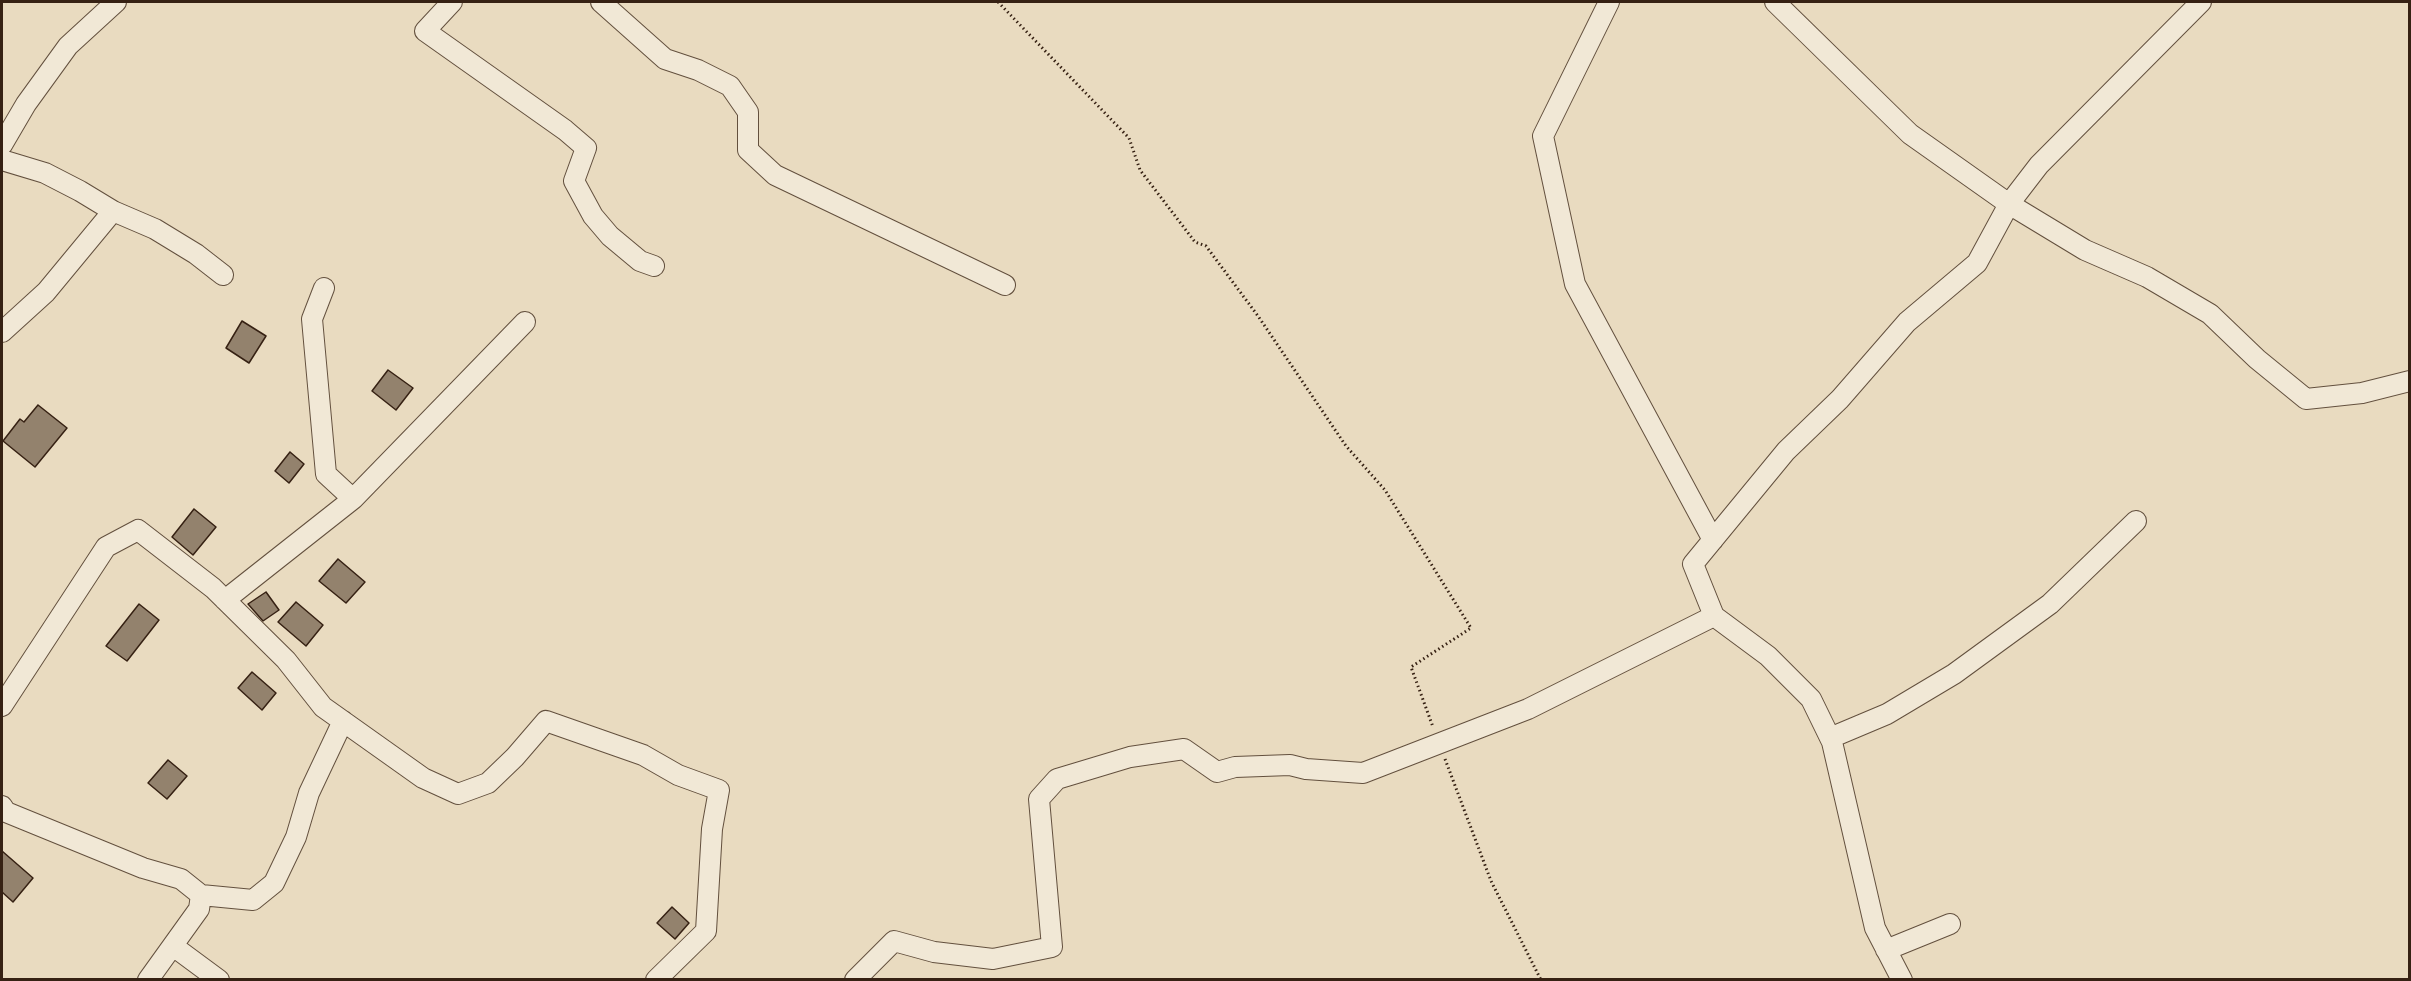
<!DOCTYPE html>
<html>
<head>
<meta charset="utf-8">
<style>
  body { margin:0 }
  #map { position:relative; width:2411px; height:981px; overflow:hidden; background:#e9dbc0; font-family:Alegreya,serif }
  canvas { display:block }
  .frame { position:absolute; inset:0; border:3px solid #362113; pointer-events:none }
</style>
</head>
<body>
<div id="map">
<canvas width="2411" height="981"></canvas>
<div class="frame"></div>
</div>
<script>
const context = document.querySelector('canvas').getContext('2d');
context.lineJoin = 'round';
function paint(path, color) { context.fillStyle = color; context.fill(path, 'evenodd'); }
const shape = rows => new Path2D(rows.map(r => 'M' + r).join(''));
function trace(path, color, width, dash) { context.strokeStyle = color; context.lineWidth = width; context.lineCap = dash ? 'butt' : 'round'; context.setLineDash(dash || []); context.stroke(path); }
const building = shape([
  [242,321,266,336,249,363,226,348,242,321],
  [388,370,413,388,396,410,372,391,388,370],
  [38,405,67,428,35,467,3,441,20,419,24,422,38,405],
  [290,452,304,464,289,483,275,471,290,452],
  [194,509,216,527,193,555,172,537,194,509],
  [338,559,365,582,346,603,319,581,338,559],
  [266,592,279,610,263,621,248,604,266,592],
  [296,602,323,625,306,646,278,622,296,602],
  [139,604,159,620,127,661,106,646,139,604],
  [252,672,276,693,262,710,238,688,252,672],
  [168,760,187,776,167,799,148,783,168,760],
  [2,851,33,878,13,902,2,892,2,851],
  [672,907,689,923,675,939,657,923,672,907]
]);
const path = shape([
  [998,2,1129,138,1140,170,1195,242,1206,246,1258,316,1346,446,1385,490,1471,628,1411,667,1433,727],
  [1445,759,1491,881,1541,980]
]);
const minor = shape([
  [452,2,425,31,565,130,586,148,574,181,593,216,610,236,640,261,654,266],
  [601,2,665,59,698,70,730,86,748,112,748,150,775,175,1005,285],
  [1609,2,1543,136,1575,284,1713,540],
  [2201,2,2039,165,2009,204,2085,250,2147,277,2210,314,2257,359,2306,399,2362,393,2410,381],
  [2,145,26,104,68,46,116,2],
  [2,160,45,173,80,191,113,211,46,292,2,332],
  [113,211,155,229,196,254,223,275],
  [353,499,525,322],
  [225,600,353,499,326,474,312,319,324,288],
  [1714,616,1768,656,1811,699,1832,742,1875,928,1902,980],
  [2,706,106,547,138,530,213,588,286,660,323,707,423,778,458,794,488,783,515,757,546,721,643,755,678,775,719,790,712,829,706,931,656,980],
  [1830,738,1887,714,1954,674,2050,604,2136,521],
  [2,806,6,812,143,868,181,879,201,895,199,909,148,980],
  [201,895,253,900,274,883,296,837,309,793,343,721],
  [173,946,219,980],
  [1886,950,1950,924],
  [855,980,894,941,934,952,993,959,1052,947,1039,799,1057,779,1130,757,1184,749,1217,772,1235,767,1290,765,1306,769,1363,773,1528,709,1714,616,1693,564,1786,451,1840,399,1907,322,1977,263,2009,204,1910,134,1775,2]
]);
paint(building, '#93826d');
trace(building, '#362113', 1.5);
trace(minor, '#63503e', 22);
trace(path, '#362113', 3, [1.5, 3]);
trace(minor, '#f1e8d6', 20);
</script>
</body>
</html>
